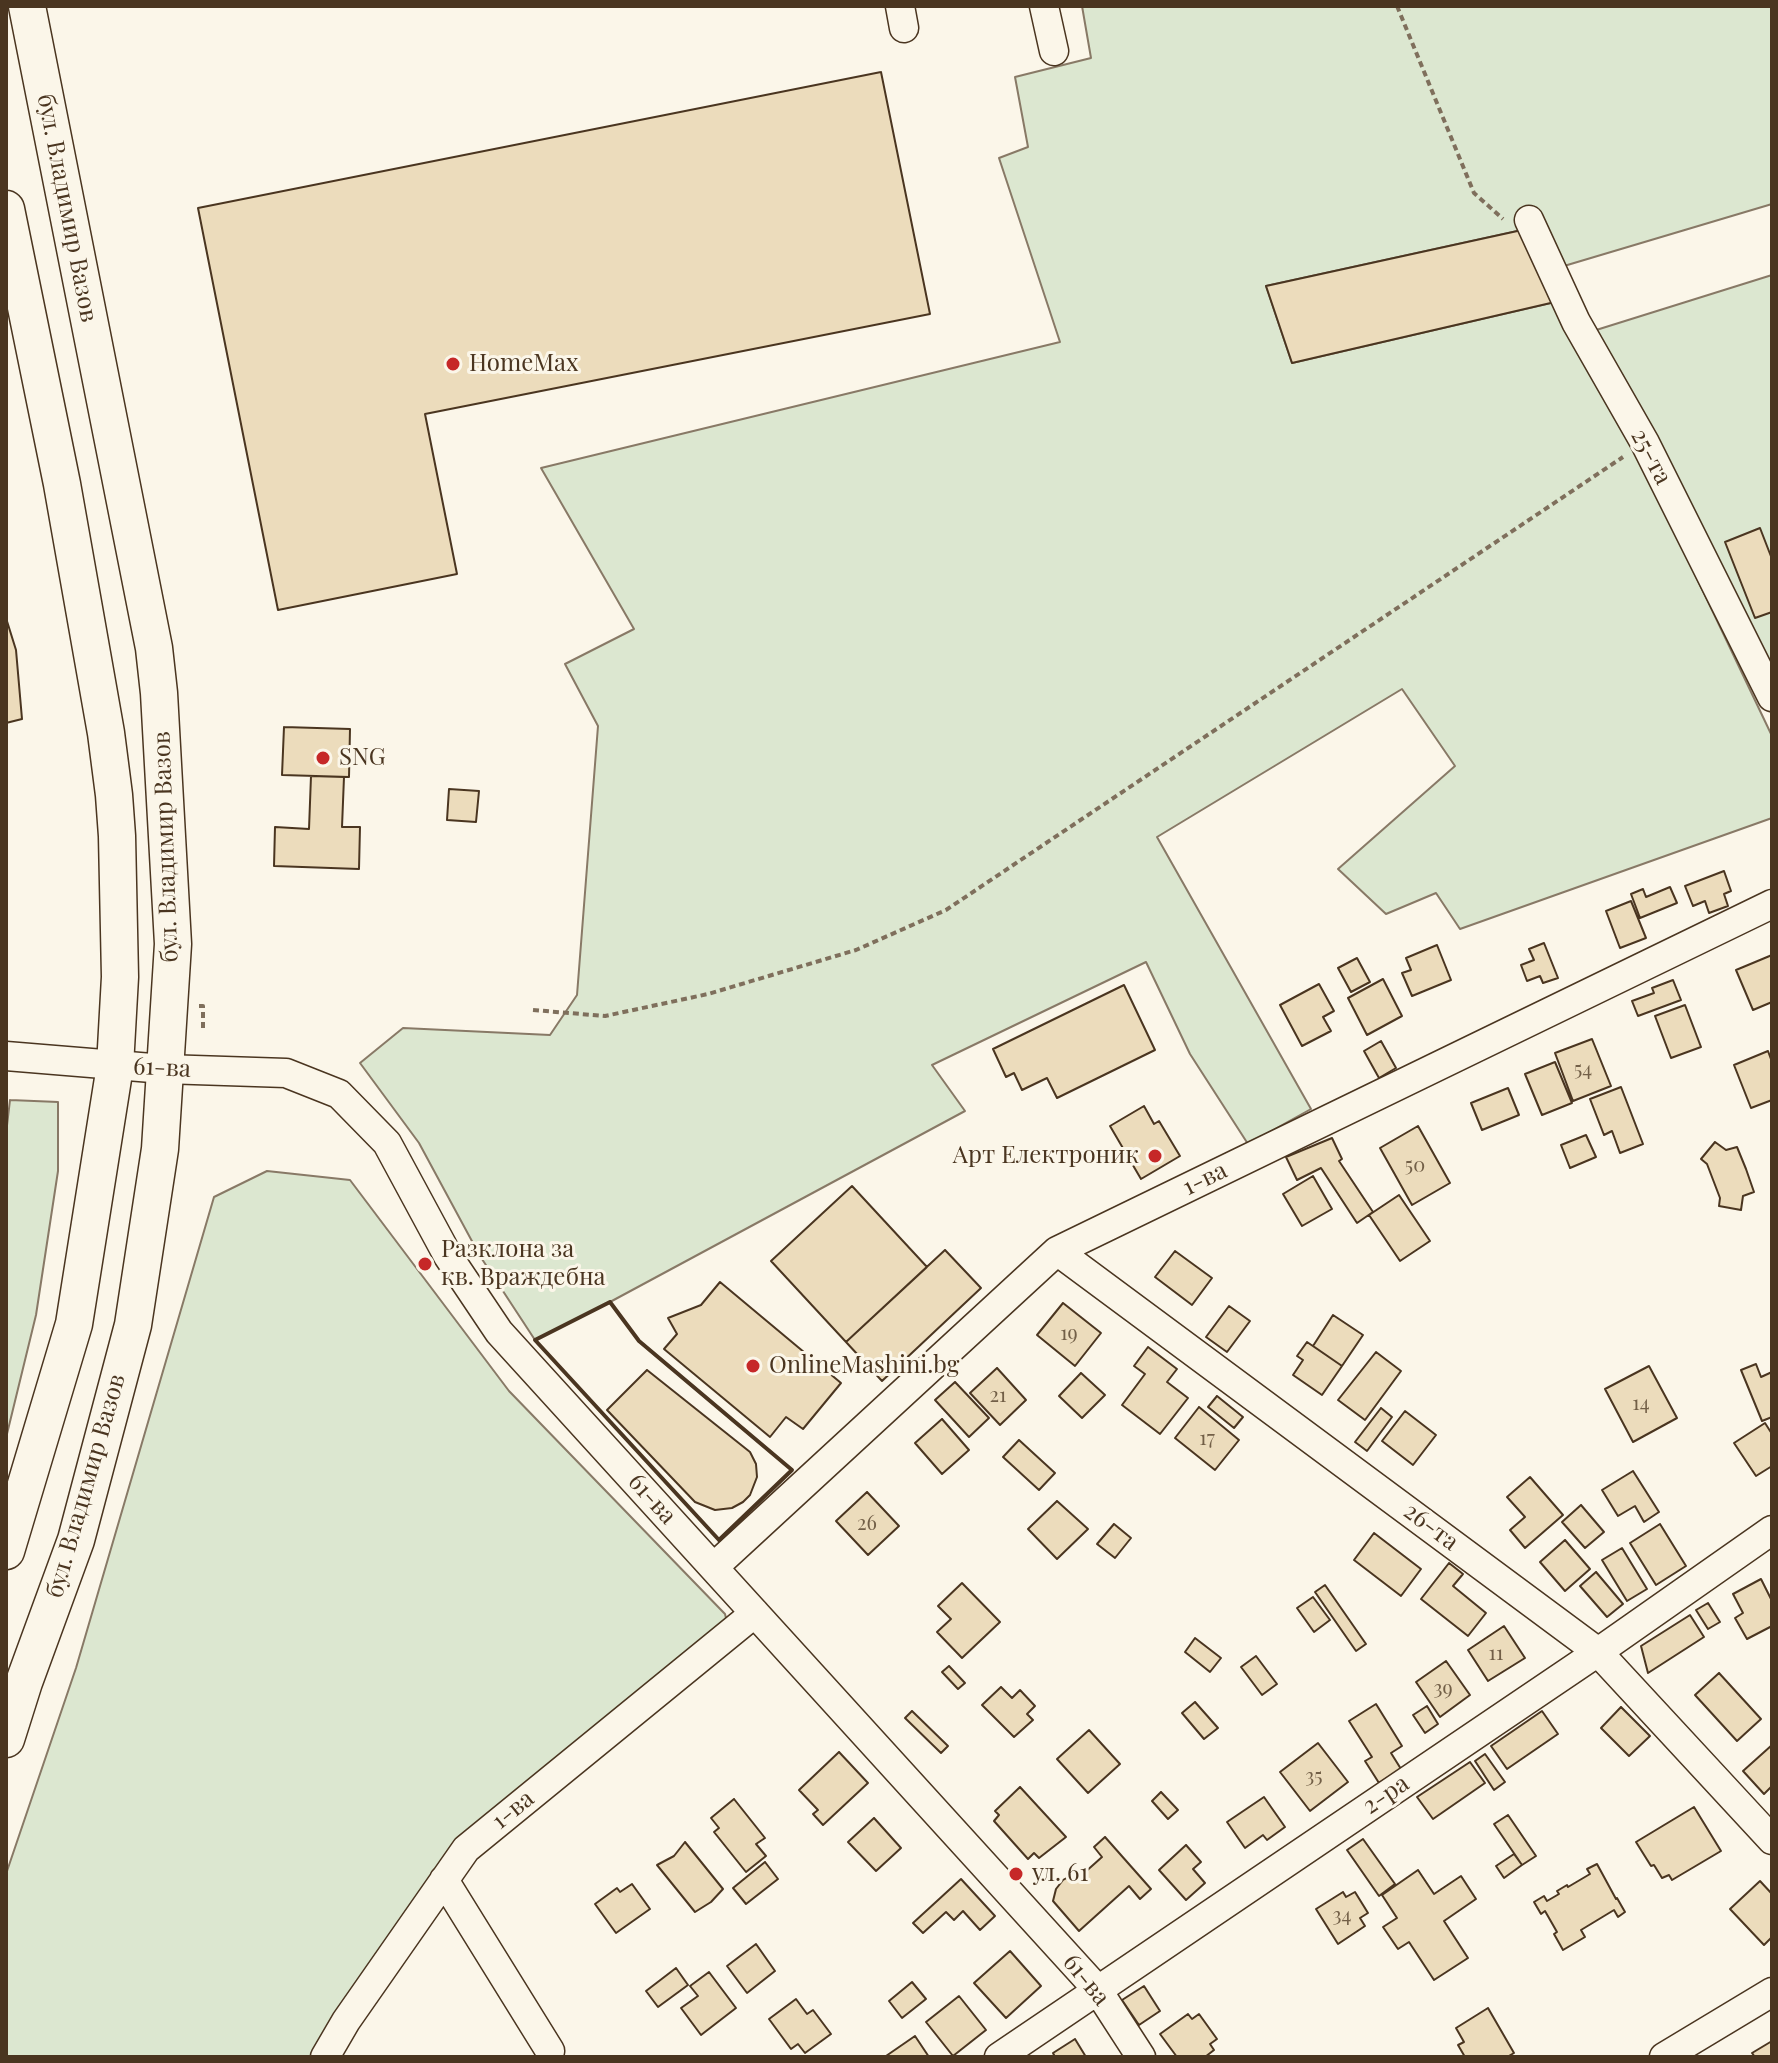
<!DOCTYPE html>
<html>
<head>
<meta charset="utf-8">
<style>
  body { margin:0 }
  #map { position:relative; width:1778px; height:2063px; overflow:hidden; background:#fbf6e9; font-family:"Playfair Display",serif }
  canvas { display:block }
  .frame { position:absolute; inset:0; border:8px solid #4a3520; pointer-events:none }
</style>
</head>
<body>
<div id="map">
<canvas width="1778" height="2063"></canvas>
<div class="frame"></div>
</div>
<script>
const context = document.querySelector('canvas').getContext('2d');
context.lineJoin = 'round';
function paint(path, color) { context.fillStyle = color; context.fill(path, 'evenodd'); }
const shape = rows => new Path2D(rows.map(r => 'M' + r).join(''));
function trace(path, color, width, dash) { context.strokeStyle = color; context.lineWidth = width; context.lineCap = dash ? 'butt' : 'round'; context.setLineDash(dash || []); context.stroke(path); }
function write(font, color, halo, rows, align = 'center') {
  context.font = font + ' "Playfair Display",serif'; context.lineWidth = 6; context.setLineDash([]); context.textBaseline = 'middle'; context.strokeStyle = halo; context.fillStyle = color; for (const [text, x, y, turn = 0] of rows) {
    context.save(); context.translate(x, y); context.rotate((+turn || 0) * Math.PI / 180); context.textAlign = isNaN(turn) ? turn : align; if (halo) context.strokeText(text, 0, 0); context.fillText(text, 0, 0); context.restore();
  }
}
const green = shape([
  [1082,6,1772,6,1772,204,1564,266,1522,230,1266,286,1292,363,1555,302,1642,463,1772,736,1772,818,1460,929,1436,893,1386,914,1338,869,1455,766,1402,689,1157,837,1311,1109,1248,1144,1190,1054,1146,962,932,1065,965,1111,610,1302,535,1340,480,1256,419,1143,360,1063,403,1028,550,1035,577,995,598,726,565,664,634,629,541,468,1060,342,999,158,1028,147,1015,77,1091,58,1082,6],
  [1772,275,1772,697,1593,331,1772,275],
  [10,1100,58,1102,58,1171,36,1315,6,1438,6,1134,10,1100],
  [267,1171,350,1180,509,1391,725,1614,728,1626,474,1833,318,2057,6,2057,6,1874,76,1668,214,1197,267,1171]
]);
const building = shape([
  [881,72,930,314,425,414,457,574,278,610,198,208,881,72],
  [1522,230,1555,302,1292,363,1266,286,1522,230],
  [1760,528,1772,559,1772,612,1755,618,1725,542,1760,528],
  [6,618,16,650,22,719,6,723,6,618],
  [284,727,350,729,349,777,282,775,284,727],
  [311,776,344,777,342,827,360,827,359,869,274,866,275,827,309,829,311,776],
  [449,789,479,791,476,822,447,820,449,789],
  [1724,871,1731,891,1724,894,1728,906,1709,913,1705,901,1693,906,1685,886,1724,871],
  [1670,887,1677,903,1640,918,1631,894,1643,889,1646,897,1670,887],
  [1631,901,1646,938,1620,948,1606,911,1631,901],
  [1544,943,1558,978,1543,983,1540,976,1527,981,1521,965,1534,960,1529,949,1544,943],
  [1437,945,1451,980,1412,996,1402,973,1411,970,1406,958,1437,945],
  [1772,955,1772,1002,1753,1010,1736,970,1772,955],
  [1357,958,1370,982,1351,992,1338,968,1357,958],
  [1383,979,1402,1016,1367,1035,1348,998,1383,979],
  [1673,980,1681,1000,1638,1016,1632,1001,1654,993,1652,988,1673,980],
  [1319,984,1334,1011,1323,1017,1331,1031,1302,1046,1280,1005,1319,984],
  [1124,985,1155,1050,1057,1098,1047,1078,1022,1090,1014,1073,1006,1077,993,1049,1124,985],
  [1685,1005,1701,1047,1671,1058,1655,1016,1685,1005],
  [1592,1039,1611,1086,1573,1101,1555,1053,1592,1039],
  [1381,1041,1396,1068,1379,1078,1364,1051,1381,1041],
  [1768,1051,1772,1062,1772,1100,1751,1108,1734,1065,1768,1051],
  [1555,1062,1572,1103,1542,1115,1525,1074,1555,1062],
  [1621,1087,1643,1144,1620,1153,1612,1131,1604,1135,1590,1099,1621,1087],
  [1508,1088,1519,1115,1482,1130,1471,1103,1508,1088],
  [1144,1106,1154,1124,1159,1121,1180,1156,1141,1179,1110,1126,1144,1106],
  [1418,1126,1450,1183,1412,1205,1380,1148,1418,1126],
  [1586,1135,1596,1157,1570,1168,1561,1145,1586,1135],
  [1332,1138,1342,1159,1339,1161,1373,1212,1357,1223,1321,1168,1297,1180,1286,1157,1332,1138],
  [1715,1142,1726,1150,1737,1147,1746,1169,1754,1192,1743,1196,1741,1210,1719,1206,1720,1198,1707,1164,1701,1159,1715,1142],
  [1313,1176,1332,1209,1302,1226,1283,1194,1313,1176],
  [852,1186,927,1267,846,1342,771,1261,852,1186],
  [1399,1195,1430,1241,1400,1261,1369,1215,1399,1195],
  [945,1250,981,1288,882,1381,846,1342,945,1250],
  [1175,1251,1212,1278,1192,1305,1155,1277,1175,1251],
  [720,1282,841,1383,803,1429,786,1417,770,1437,664,1349,677,1334,668,1318,701,1305,720,1282],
  [1063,1303,1101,1333,1075,1366,1037,1335,1063,1303],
  [1229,1306,1250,1321,1227,1352,1206,1337,1229,1306],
  [1333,1315,1363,1335,1342,1366,1313,1346,1333,1315],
  [1307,1342,1342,1366,1322,1395,1293,1375,1303,1360,1297,1356,1307,1342],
  [1148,1347,1177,1369,1167,1382,1188,1398,1160,1434,1122,1405,1145,1374,1134,1366,1148,1347],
  [1376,1352,1401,1371,1365,1420,1338,1400,1376,1352],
  [1756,1364,1761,1377,1772,1372,1772,1417,1762,1421,1741,1370,1756,1364],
  [1649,1366,1677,1418,1633,1442,1605,1389,1649,1366],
  [997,1368,1026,1400,1000,1425,970,1393,997,1368],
  [647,1370,750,1452,756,1464,757,1477,750,1495,743,1502,732,1508,715,1510,695,1502,607,1410,647,1370],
  [1081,1373,1105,1395,1082,1418,1059,1396,1081,1373],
  [955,1382,989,1418,969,1437,935,1400,955,1382],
  [1217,1396,1243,1417,1234,1428,1208,1407,1217,1396],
  [1199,1407,1239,1440,1215,1470,1175,1438,1199,1407],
  [1381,1408,1392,1417,1367,1451,1355,1442,1381,1408],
  [1405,1411,1436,1435,1413,1465,1382,1441,1405,1411],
  [942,1419,969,1450,942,1474,915,1443,942,1419],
  [1765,1423,1772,1434,1772,1466,1756,1476,1734,1443,1765,1423],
  [1019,1440,1055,1473,1039,1490,1003,1457,1019,1440],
  [1633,1471,1659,1512,1644,1522,1635,1506,1618,1516,1602,1490,1633,1471],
  [1530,1477,1563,1515,1525,1548,1510,1530,1525,1517,1507,1497,1530,1477],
  [867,1492,899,1526,868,1555,836,1521,867,1492],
  [1057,1501,1088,1529,1057,1559,1028,1529,1057,1501],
  [1581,1505,1604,1532,1585,1548,1562,1522,1581,1505],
  [1114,1524,1131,1538,1115,1558,1097,1544,1114,1524],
  [1660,1524,1686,1566,1656,1585,1630,1543,1660,1524],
  [1374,1533,1421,1569,1401,1596,1354,1560,1374,1533],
  [1565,1540,1590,1569,1565,1591,1540,1562,1565,1540],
  [1622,1548,1647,1589,1627,1601,1602,1560,1622,1548],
  [1449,1563,1463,1574,1453,1586,1486,1613,1468,1636,1421,1599,1449,1563],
  [1596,1572,1623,1604,1607,1617,1580,1586,1596,1572],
  [1761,1579,1772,1601,1772,1626,1747,1639,1735,1618,1743,1613,1733,1594,1761,1579],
  [962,1583,1000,1622,962,1658,937,1632,951,1619,938,1606,962,1583],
  [1325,1585,1366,1644,1356,1651,1315,1592,1325,1585],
  [1313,1597,1330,1620,1314,1632,1297,1608,1313,1597],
  [1708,1603,1720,1622,1708,1629,1696,1610,1708,1603],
  [1690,1615,1704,1637,1648,1673,1641,1646,1690,1615],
  [1504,1626,1525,1658,1488,1681,1468,1650,1504,1626],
  [1195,1638,1221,1658,1210,1672,1185,1652,1195,1638],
  [1256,1656,1277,1684,1262,1695,1241,1667,1256,1656],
  [1446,1661,1470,1695,1440,1717,1416,1682,1446,1661],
  [949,1666,965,1683,958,1689,942,1672,949,1666],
  [1719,1673,1761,1719,1737,1741,1695,1695,1719,1673],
  [1001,1687,1012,1698,1020,1690,1035,1706,1027,1714,1033,1720,1014,1737,982,1705,1001,1687],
  [1195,1702,1218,1728,1204,1739,1182,1713,1195,1702],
  [1376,1704,1402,1746,1391,1753,1401,1769,1379,1783,1365,1761,1372,1757,1349,1721,1376,1704],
  [1427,1706,1438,1724,1425,1733,1413,1715,1427,1706],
  [1621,1707,1650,1736,1629,1756,1601,1728,1621,1707],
  [912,1711,948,1746,941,1753,905,1718,912,1711],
  [1542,1711,1558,1734,1507,1769,1491,1746,1542,1711],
  [1089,1730,1120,1764,1088,1793,1057,1759,1089,1730],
  [1318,1743,1348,1782,1310,1811,1280,1772,1318,1743],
  [1772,1745,1772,1786,1764,1794,1743,1771,1772,1745],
  [839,1752,868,1783,823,1825,813,1814,818,1810,799,1790,839,1752],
  [1485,1754,1505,1782,1494,1790,1475,1761,1485,1754],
  [1470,1762,1485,1783,1433,1819,1417,1797,1470,1762],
  [1020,1787,1066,1837,1039,1858,1034,1853,1028,1859,994,1821,999,1815,995,1811,1020,1787],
  [1161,1792,1178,1810,1168,1819,1152,1801,1161,1792],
  [1264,1797,1285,1827,1267,1840,1263,1835,1245,1848,1227,1822,1264,1797],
  [734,1799,765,1838,756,1844,766,1856,746,1872,714,1832,719,1828,711,1818,734,1799],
  [1694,1807,1721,1851,1672,1880,1669,1875,1662,1878,1654,1865,1651,1866,1636,1842,1694,1807],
  [1508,1815,1536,1856,1522,1865,1494,1824,1508,1815],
  [874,1818,901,1848,876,1871,848,1842,874,1818],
  [1105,1837,1151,1889,1140,1899,1129,1886,1079,1931,1053,1901,1056,1889,1063,1880,1072,1875,1083,1874,1102,1857,1094,1847,1105,1837],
  [1363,1839,1395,1884,1379,1896,1347,1850,1363,1839],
  [685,1842,723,1889,711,1902,695,1912,657,1865,674,1856,685,1842],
  [1186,1845,1201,1862,1193,1869,1205,1883,1186,1900,1159,1870,1186,1845],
  [1514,1854,1522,1865,1504,1878,1496,1866,1514,1854],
  [765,1862,778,1879,746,1904,733,1888,765,1862],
  [1597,1864,1616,1899,1617,1898,1625,1912,1618,1917,1614,1910,1581,1930,1585,1937,1563,1950,1554,1934,1557,1932,1545,1911,1541,1914,1534,1902,1544,1896,1547,1901,1559,1894,1557,1891,1567,1885,1568,1887,1590,1874,1587,1869,1597,1864],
  [1418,1870,1434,1894,1461,1876,1476,1899,1444,1921,1468,1958,1434,1980,1409,1942,1398,1949,1383,1927,1397,1918,1382,1895,1418,1870],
  [961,1879,995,1916,980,1930,963,1911,954,1920,946,1912,923,1933,913,1923,961,1879],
  [1760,1881,1772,1894,1772,1937,1764,1945,1730,1909,1760,1881],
  [632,1884,650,1909,616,1933,595,1904,617,1888,620,1892,632,1884],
  [1343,1892,1346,1897,1355,1892,1368,1913,1360,1918,1365,1926,1338,1944,1316,1909,1343,1892],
  [756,1944,775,1971,747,1993,727,1966,756,1944],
  [1010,1951,1041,1986,1006,2018,974,1983,1010,1951],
  [676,1968,688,1985,658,2007,646,1991,676,1968],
  [709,1972,736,2008,701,2035,681,2008,698,1996,690,1986,709,1972],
  [912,1982,926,1999,902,2018,889,2001,912,1982],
  [1144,1986,1160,2011,1139,2025,1122,2000,1144,1986],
  [959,1996,986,2030,953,2056,926,2022,959,1996],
  [796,1999,807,2014,813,2010,831,2034,805,2053,798,2044,791,2049,769,2019,796,1999],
  [1488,2008,1514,2053,1507,2057,1465,2057,1458,2045,1464,2042,1456,2028,1488,2008],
  [1188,2014,1192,2019,1199,2014,1217,2039,1210,2044,1214,2050,1205,2057,1177,2057,1160,2034,1188,2014],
  [915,2036,929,2057,886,2057,886,2056,915,2036],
  [1075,2039,1086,2057,1055,2057,1053,2053,1075,2039],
  [1772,2041,1772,2057,1755,2057,1752,2053,1772,2041]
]);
const path = shape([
  [1397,6,1474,193,1503,219],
  [199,1006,203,1006,203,1032],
  [533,1010,605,1016,708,994,856,950,946,910,1623,457]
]);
const minor = shape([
  [900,6,904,28],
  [1044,6,1054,51],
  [1529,220,1576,322,1645,443,1772,697],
  [6,1056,164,1069,286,1073,339,1094,387,1143,448,1256,499,1332,1097,1989,1141,2057],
  [1057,1251,1598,1652,1772,1840],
  [714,1567,1057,1251,1772,904],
  [444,1880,550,2051],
  [325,2057,346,2021,466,1849,755,1613],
  [999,2057,1598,1652,1772,1530],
  [1664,2057,1772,1992]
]);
const major = shape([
  [6,209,62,484,106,733,114,795,117,836,120,977,115,1066,74,1324,6,1551],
  [6,1739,24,1682,76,1540,133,1325,160,1149,173,944,159,693,154,648,27,6]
]);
const wall = shape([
  [610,1302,639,1341,792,1470,719,1540,535,1340,610,1302]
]);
const markers = [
  [453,364,8,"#c62828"],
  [323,758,8,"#c62828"],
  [1155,1156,8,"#c62828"],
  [425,1264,8,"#c62828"],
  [753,1366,8,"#c62828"],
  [1016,1874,8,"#c62828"]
];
const numberNames = [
  ["54",1583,1070],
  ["50",1415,1166],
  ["19",1069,1334],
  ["21",998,1396],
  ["14",1641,1404],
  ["17",1207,1439],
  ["26",867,1524],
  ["11",1496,1654],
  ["39",1443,1689],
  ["35",1314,1777],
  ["34",1342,1916]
];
const streetNames = [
  ["бул. Владимир Вазов",67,208,79],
  ["25-та",1651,457,62],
  ["бул. Владимир Вазов",166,847,-92],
  ["61-ва",162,1068,3],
  ["1-ва",1205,1179,-26],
  ["бул. Владимир Вазов",86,1486,-74],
  ["61-ва",652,1499,48],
  ["26-та",1431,1527,37],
  ["2-ра",1386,1795,-34],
  ["1-ва",513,1810,-39],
  ["61-ва",1086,1980,51]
];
const poiNames = [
  ["HomeMax",469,364],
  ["SNG",339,758],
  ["Арт Електроник",1139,1156,"right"],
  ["Разклона за",441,1250],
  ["кв. Враждебна",441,1278],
  ["ОnlineMashini.bg",769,1366],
  ["ул. 61",1032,1874]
];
paint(green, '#dce7d0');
trace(green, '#887966', 2);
paint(building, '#ecdcbc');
trace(building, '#4a3520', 2);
trace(minor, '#4a3520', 31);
trace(major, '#4a3520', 39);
trace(path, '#7f6f5c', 4, [6, 4]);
trace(minor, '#fbf6e9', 28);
trace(major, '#fbf6e9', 36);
trace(wall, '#4a3520', 4);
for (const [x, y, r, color] of markers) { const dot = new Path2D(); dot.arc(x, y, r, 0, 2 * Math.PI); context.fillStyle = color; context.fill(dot); trace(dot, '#fbf6e9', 3); }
write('20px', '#725f47', null, numberNames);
write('24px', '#4a3520', '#fbf6e9', streetNames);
write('24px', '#4a3520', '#fbf6e9', poiNames, 'left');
</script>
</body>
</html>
